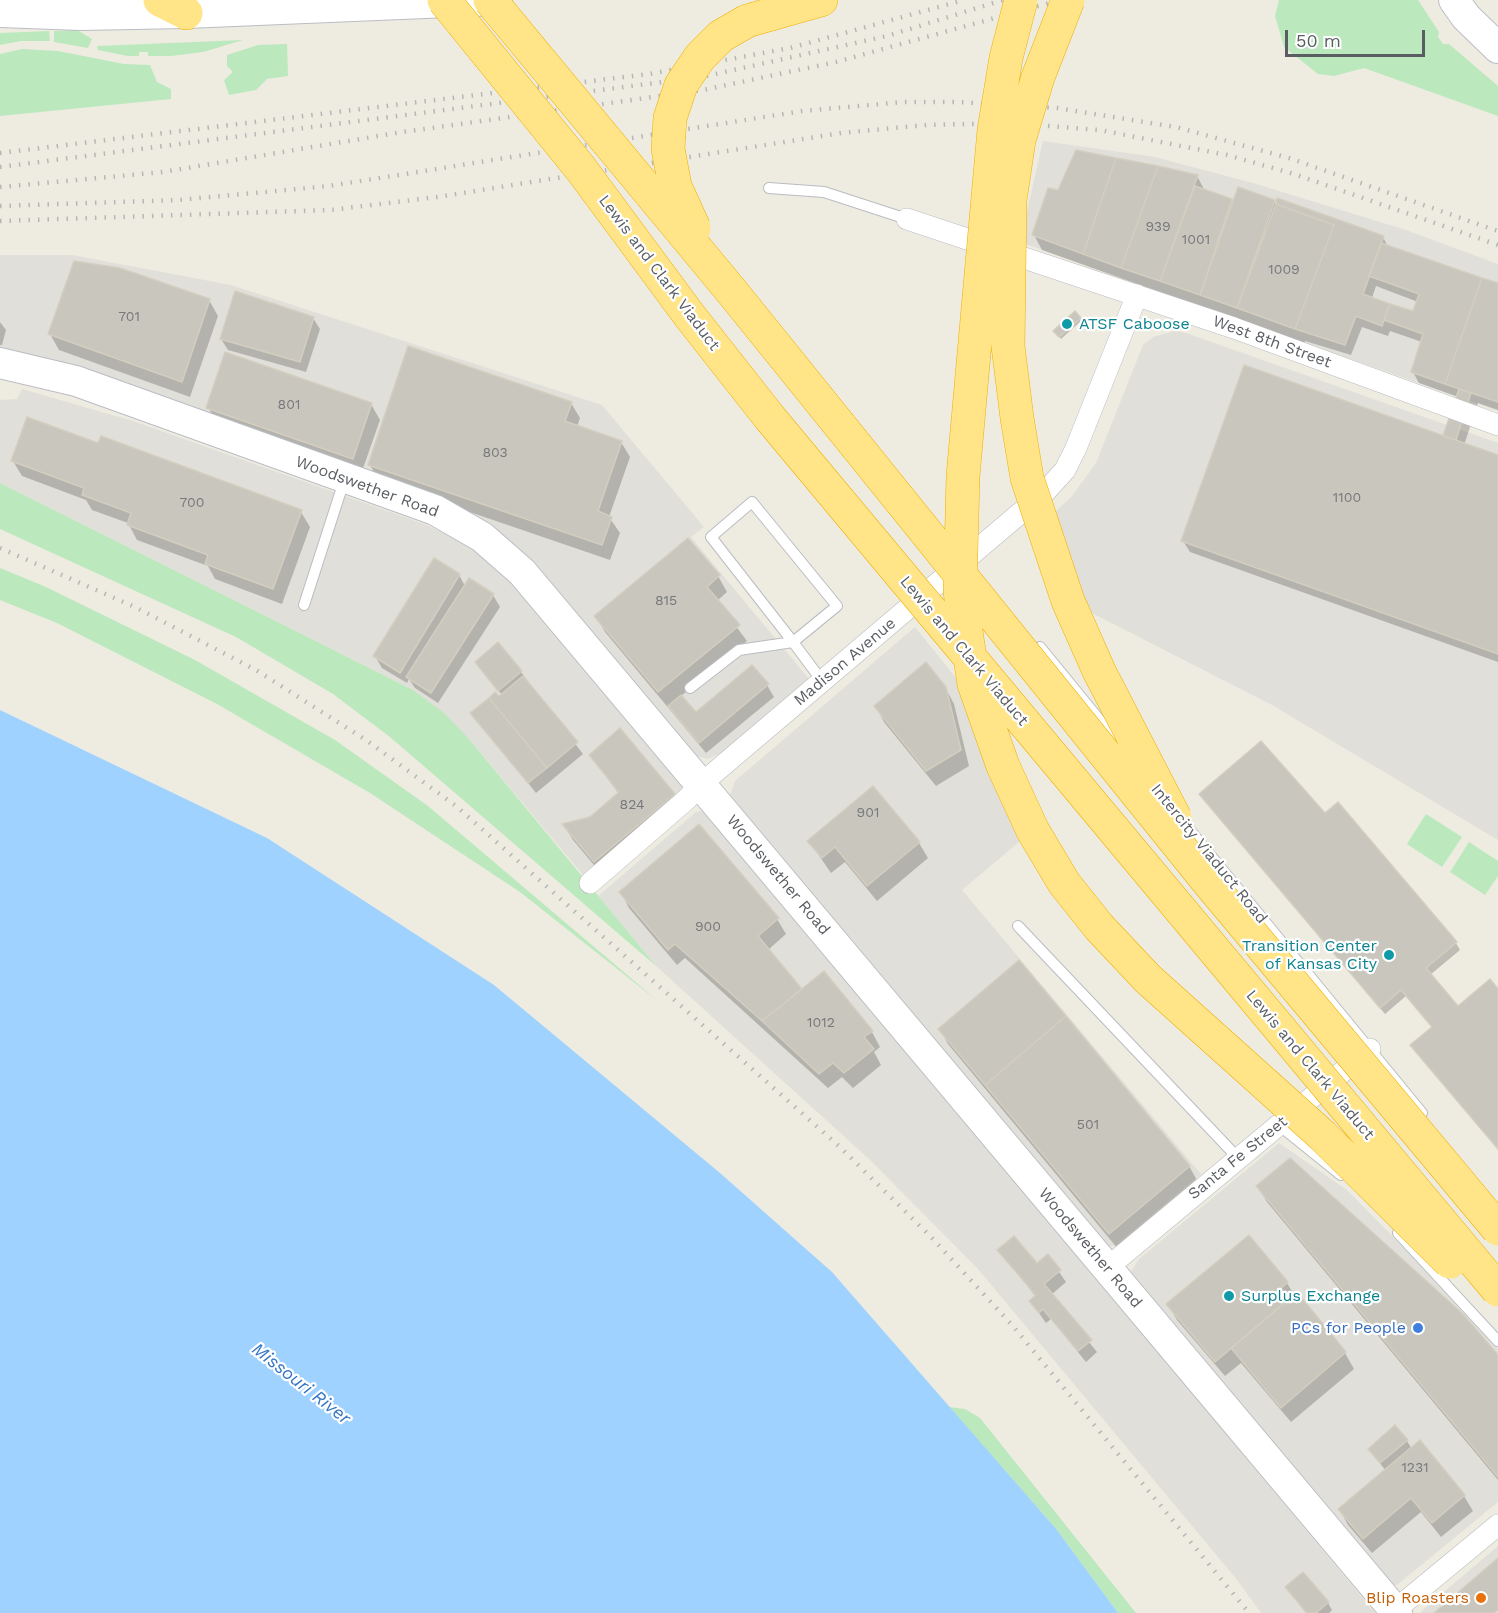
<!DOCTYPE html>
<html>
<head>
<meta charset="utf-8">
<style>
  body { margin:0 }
  #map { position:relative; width:1498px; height:1613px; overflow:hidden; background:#eeece1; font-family:"Work Sans",sans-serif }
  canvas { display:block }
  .scale { position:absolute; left:1285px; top:30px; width:140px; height:27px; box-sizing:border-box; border:3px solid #5a5e63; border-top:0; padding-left:8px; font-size:18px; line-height:21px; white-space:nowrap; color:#5a5e63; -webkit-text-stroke:4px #fff; paint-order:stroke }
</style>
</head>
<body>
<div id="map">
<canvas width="1498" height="1613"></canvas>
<div class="scale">50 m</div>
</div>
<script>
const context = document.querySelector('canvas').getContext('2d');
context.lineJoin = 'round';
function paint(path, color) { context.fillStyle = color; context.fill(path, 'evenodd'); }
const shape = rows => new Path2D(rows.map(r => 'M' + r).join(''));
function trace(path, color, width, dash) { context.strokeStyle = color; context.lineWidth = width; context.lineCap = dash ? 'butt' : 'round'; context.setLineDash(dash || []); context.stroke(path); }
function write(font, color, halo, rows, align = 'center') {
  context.font = font + ' "Work Sans",sans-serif'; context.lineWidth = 4.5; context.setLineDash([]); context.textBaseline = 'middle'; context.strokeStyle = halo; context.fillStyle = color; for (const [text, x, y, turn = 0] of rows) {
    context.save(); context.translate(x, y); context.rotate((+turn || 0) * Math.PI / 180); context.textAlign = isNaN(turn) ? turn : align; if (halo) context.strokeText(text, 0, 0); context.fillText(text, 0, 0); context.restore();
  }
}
const industrial = shape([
  [1043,141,1155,157,1253,183,1403,229,1498,264,1498,411,1020,242],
  [0,255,72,255,231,285,602,405,704,527,691,537,809,679,721,753,708,759,695,756,525,560,0,357],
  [1175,331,1186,333,1498,443,1498,840,1272,705,1082,608,1051,516,1072,496,1096,463,1143,345,1153,337],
  [22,389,133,421,424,524,463,542,510,576,683,786,682,791,583,875,469,739,413,690,0,483,0,400,17,399],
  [915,627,961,684,1025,837,962,890,1201,1174,1115,1246,1105,1247,730,795,735,781],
  [702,811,710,814,1375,1613,1261,1613,1238,1581,978,1269,869,1159,656,966,598,896,696,812],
  [1279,1143,1347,1190,1466,1311,1498,1349,1498,1502,1397,1585,1391,1585,1130,1273,1139,1259],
  [1498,1546,1498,1613,1420,1613,1426,1607]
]);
const green = shape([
  [1279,0,1418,0,1439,32,1438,37,1443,44,1449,44,1498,86,1498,116,1364,68,1334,76,1318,74,1284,47,1275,16],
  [77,30,92,39,88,48,54,42,54,31],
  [49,31,50,41,21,41,0,45,0,33],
  [243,40,203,52,171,56,148,56,148,52,139,52,139,56,128,56,98,50,97,46],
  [287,44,288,76,267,79,256,90,229,95,224,80,233,72,227,66,227,55,258,45],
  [22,49,58,51,124,64,150,65,157,82,171,89,171,99,0,116,0,54],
  [0,483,413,690,444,713,469,739,656,966,390,737,333,694,236,637,0,529],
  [0,568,46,587,195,660,335,740,428,806,659,1002,520,892,370,793,217,704,57,623,0,600],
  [1426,814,1462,837,1442,867,1407,844],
  [1469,842,1498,861,1498,876,1485,895,1450,872],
  [949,1407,965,1409,980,1418,1136,1613,1118,1613,1057,1530]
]);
const water = shape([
  [0,710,267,838,494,985,720,1173,832,1272,1057,1530,1118,1613,0,1613]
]);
const shadow = shape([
  [1197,176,1205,191,1232,201,1239,189,1274,201,1277,206,1383,237,1388,247,1498,284,1498,410,1478,403,1464,445,1498,457,1498,662,1190,552,1183,541,1444,438,1458,397,1419,383,1413,372,1422,342,1390,331,1388,336,1362,327,1351,355,1305,341,1304,344,1042,250,1034,235,1059,192],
  [1376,286,1418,302,1414,313,1372,298],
  [209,300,218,316,190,397,59,350,50,334],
  [313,318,320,329,306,372,228,350,221,339],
  [1079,318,1081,321,1061,339,1057,334],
  [0,322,6,330,2,345,0,345],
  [571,403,580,418,577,427,621,442,630,457,609,517,620,533,610,560,379,481,370,465],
  [371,404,380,420,361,474,217,423,208,407],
  [99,445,301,512,310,527,282,604,215,579,208,566,137,540,128,523,92,510,86,500,22,476,13,461],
  [459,575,465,586,469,580,493,595,500,607,438,703,415,688,409,679,407,683,382,668,375,656],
  [718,576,727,592,717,601,747,641,681,696,696,714,767,685,774,697,706,753,605,632,596,616],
  [481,670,521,672,583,754,536,793,472,713,502,695],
  [945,687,954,704,969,766,936,786,884,722,876,706],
  [590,755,674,795,683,810,604,877,573,840,564,825,591,818,619,794],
  [873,788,919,843,928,858,877,901,845,862,831,873,809,841],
  [1201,794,1325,815,1456,943,1460,950,1430,975,1458,1008,1498,991,1498,1149,1412,1046,1433,1028,1406,996,1385,1014],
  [621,892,777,919,786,934,768,950,802,991,872,1032,880,1047,874,1052,881,1065,853,1088,842,1077,828,1088,685,958,677,965,629,908],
  [940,1029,1189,1166,1198,1182,1118,1249,948,1044],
  [1258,1187,1498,1357,1498,1480,1267,1202],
  [1249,1237,1287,1283,1295,1296,1297,1294,1345,1353,1354,1369,1291,1422,1241,1363,1225,1376,1177,1320,1168,1304],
  [999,1250,1036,1266,1048,1256,1066,1282,1051,1295,1097,1352,1086,1362,1051,1319,1046,1323,1031,1302,1036,1297],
  [1407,1441,1412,1449,1464,1496,1473,1511,1441,1537,1421,1512,1372,1553,1348,1525,1340,1510,1386,1471,1369,1449],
  [1287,1588,1328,1603,1332,1610,1329,1613,1306,1613]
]);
const building = shape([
  [1076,150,1116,158,1083,254,1032,235,1048,188,1058,190,1076,150],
  [1116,158,1158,166,1121,268,1083,254,1116,158],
  [1158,166,1198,175,1160,281,1121,268,1158,166],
  [1195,186,1232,199,1200,295,1160,281,1195,186],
  [1238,187,1275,200,1237,308,1200,295,1238,187],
  [1277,198,1384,236,1363,294,1390,304,1382,326,1356,316,1345,345,1295,329,1334,225,1276,204,1277,198],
  [1276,204,1334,225,1295,329,1237,308,1276,204],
  [1381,243,1482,278,1445,384,1411,372,1423,334,1384,320,1390,304,1413,311,1419,294,1369,276,1381,243],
  [74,261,120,268,210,299,182,382,48,334,74,261],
  [1482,278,1498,283,1498,402,1445,384,1482,278],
  [235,291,314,317,300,362,220,339,235,291],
  [1075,311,1081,318,1059,337,1053,331,1075,311],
  [408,346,572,402,565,421,622,441,598,511,612,517,602,545,368,465,408,346],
  [225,352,372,403,353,459,206,408,225,352],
  [1244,365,1498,455,1498,654,1181,541,1244,365],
  [1459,389,1471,393,1456,440,1443,436,1459,389],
  [27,417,98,443,101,436,302,510,273,589,205,564,208,555,127,525,131,513,82,495,84,488,11,461,27,417],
  [688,538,720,575,707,587,740,625,658,692,594,616,688,538],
  [434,558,460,574,400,673,373,656,434,558],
  [469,578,494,594,431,693,406,677,469,578],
  [498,642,522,671,498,691,475,662,498,642],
  [926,662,946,687,961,750,926,771,874,706,926,662],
  [752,665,769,684,699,743,668,706,681,695,696,712,752,665],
  [523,676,578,742,547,768,489,698,495,692,499,696,523,676],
  [489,698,547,768,528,783,470,713,489,698],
  [620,728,675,794,594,862,562,824,590,817,619,792,589,755,620,728],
  [1261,741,1325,813,1338,802,1457,942,1426,968,1458,1006,1490,979,1498,989,1498,1149,1410,1045,1432,1027,1401,990,1380,1008,1199,794,1261,741],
  [873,786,920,842,867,886,835,847,822,858,807,841,873,786],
  [699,824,779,918,758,936,802,989,762,1021,675,944,668,950,619,892,699,824],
  [1019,960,1066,1016,985,1085,938,1029,1019,960],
  [824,971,873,1031,864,1037,874,1049,844,1073,833,1063,819,1074,762,1021,824,971],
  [1066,1016,1190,1166,1109,1234,985,1085,1066,1016],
  [1290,1158,1463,1314,1498,1355,1498,1477,1256,1186,1290,1158],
  [1249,1235,1288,1282,1278,1291,1287,1301,1215,1362,1166,1304,1249,1235],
  [1014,1236,1037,1263,1048,1254,1061,1270,1044,1284,1092,1340,1078,1351,1043,1309,1039,1313,1029,1301,1036,1295,997,1250,1014,1236],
  [1297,1292,1346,1352,1281,1408,1231,1348,1297,1292],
  [1395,1425,1408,1440,1380,1463,1368,1449,1395,1425],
  [1420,1440,1465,1495,1432,1523,1411,1498,1363,1539,1338,1509,1420,1440],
  [1498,1558,1498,1610,1494,1613,1434,1613,1498,1558],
  [1303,1572,1329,1602,1316,1613,1307,1613,1285,1587,1303,1572]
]);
const lane = shape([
  [769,188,824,192,907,219],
  [304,605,345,478],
  [1040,647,1125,751],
  [690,688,739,650,793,642,711,537,752,502,837,606,793,642,822,681],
  [1179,817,1422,1113],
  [1018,926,1238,1158],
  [1279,1125,1341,1175],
  [1398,1233,1498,1341]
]);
const street = shape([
  [907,219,1234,328,1498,425],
  [590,883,687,799,701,784,1045,492,1065,470,1076,448,1137,295],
  [1107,1268,1370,1049],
  [1395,1610,1498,1525]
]);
const secondary = shape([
  [1454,0,1466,17,1498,48],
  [0,12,81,15,186,13,497,0],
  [0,363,76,381,435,510,482,537,522,572,1397,1613]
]);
const highway = shape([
  [160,0,186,13],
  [747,21,821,0]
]);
const rail = shape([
  [0,153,649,74,790,48,964,0],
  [0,167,702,77,887,36,1003,0],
  [0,187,163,172,396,133,703,90,836,62,1060,0],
  [0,206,179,200,329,186,802,111,904,102,958,102,1057,108,1176,127,1289,158,1498,231],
  [0,221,331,210,437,197,841,133,927,125,1009,123,1100,130,1227,155,1294,174,1498,245],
  [0,548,135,607,256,670,366,740,456,806,840,1147,931,1237,1012,1325,1249,1613]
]);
const highwayBridge = shape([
  [444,0,581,169,689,315,770,418,1498,1290],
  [490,0,733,293,1209,883,1498,1229],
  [1021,0,1006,58,994,130,963,476,960,592,974,684,1003,766,1033,831,1064,883,1099,927,1148,979,1323,1136,1450,1262],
  [1068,0,1038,77,1019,140,1010,200,1008,346,1017,418,1027,478,1068,601,1099,671,1175,818],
  [694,228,675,186,668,149,670,118,681,85,700,57,721,36,747,21]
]);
const markers = [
  [1067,324,6,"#0f9aa8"],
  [1389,955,6,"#0f9aa8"],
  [1229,1296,6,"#0f9aa8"],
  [1418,1328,6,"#3f7fe0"],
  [1481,1598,6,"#e8710a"]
];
const numberNames = [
  ["939",1158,227],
  ["1001",1196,240],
  ["1009",1284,270],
  ["701",129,317],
  ["801",289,405],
  ["803",495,453],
  ["1100",1347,498],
  ["700",192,503],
  ["815",666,601],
  ["824",632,805],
  ["901",868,813],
  ["900",708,927],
  ["1012",821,1023],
  ["501",1088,1125],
  ["1231",1415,1468]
];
const streetNames = [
  ["Lewis and Clark Viaduct",659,273,53],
  ["West 8th Street",1272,342,20],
  ["Woodswether Road",367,487,20],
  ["Lewis and Clark Viaduct",964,651,50],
  ["Madison Avenue",845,662,-40],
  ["Intercity Viaduct Road",1209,854,51],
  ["Woodswether Road",778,875,50],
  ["Lewis and Clark Viaduct",1310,1065,50],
  ["Santa Fe Street",1238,1158,-39],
  ["Woodswether Road",1090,1248,50]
];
const cultureNames = [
  ["ATSF Caboose",1079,324],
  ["Transition Center",1377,946,"right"],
  ["of Kansas City",1377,964,"right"],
  ["Surplus Exchange",1241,1296]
];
const shopNames = [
  ["PCs for People",1406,1328]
];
const foodNames = [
  ["Blip Roasters",1469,1598]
];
const waterNames = [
  ["Missouri River",301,1384,38]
];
paint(industrial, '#e1dfd9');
paint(green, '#bbe8bd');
paint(water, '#a0d2ff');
paint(shadow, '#0003');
paint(building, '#c9c6be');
trace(building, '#d3cebf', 1.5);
trace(lane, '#b9bcc1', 12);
trace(street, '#b9bcc1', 22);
trace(secondary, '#babdc4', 32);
trace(highway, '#efae00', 34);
trace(lane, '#fff', 10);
trace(street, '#fff', 21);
trace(secondary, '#fff', 30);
trace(highway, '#ffe587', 33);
trace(rail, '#b5b6b6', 4.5, [1.5, 8]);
trace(highwayBridge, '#efae00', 34, []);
trace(highwayBridge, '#ffe587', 33);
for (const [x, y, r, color] of markers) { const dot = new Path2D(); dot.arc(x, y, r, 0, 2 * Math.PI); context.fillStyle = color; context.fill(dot); trace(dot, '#fff', 2); }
write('14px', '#76787a', null, numberNames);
write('16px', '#5a5e63', '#fff', streetNames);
write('16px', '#0d838f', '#fff', cultureNames, 'left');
write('16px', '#366cbe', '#fff', shopNames, 'right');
write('16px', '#c56008', '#fff', foodNames, 'right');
write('italic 18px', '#3676c4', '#fff', waterNames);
</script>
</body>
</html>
